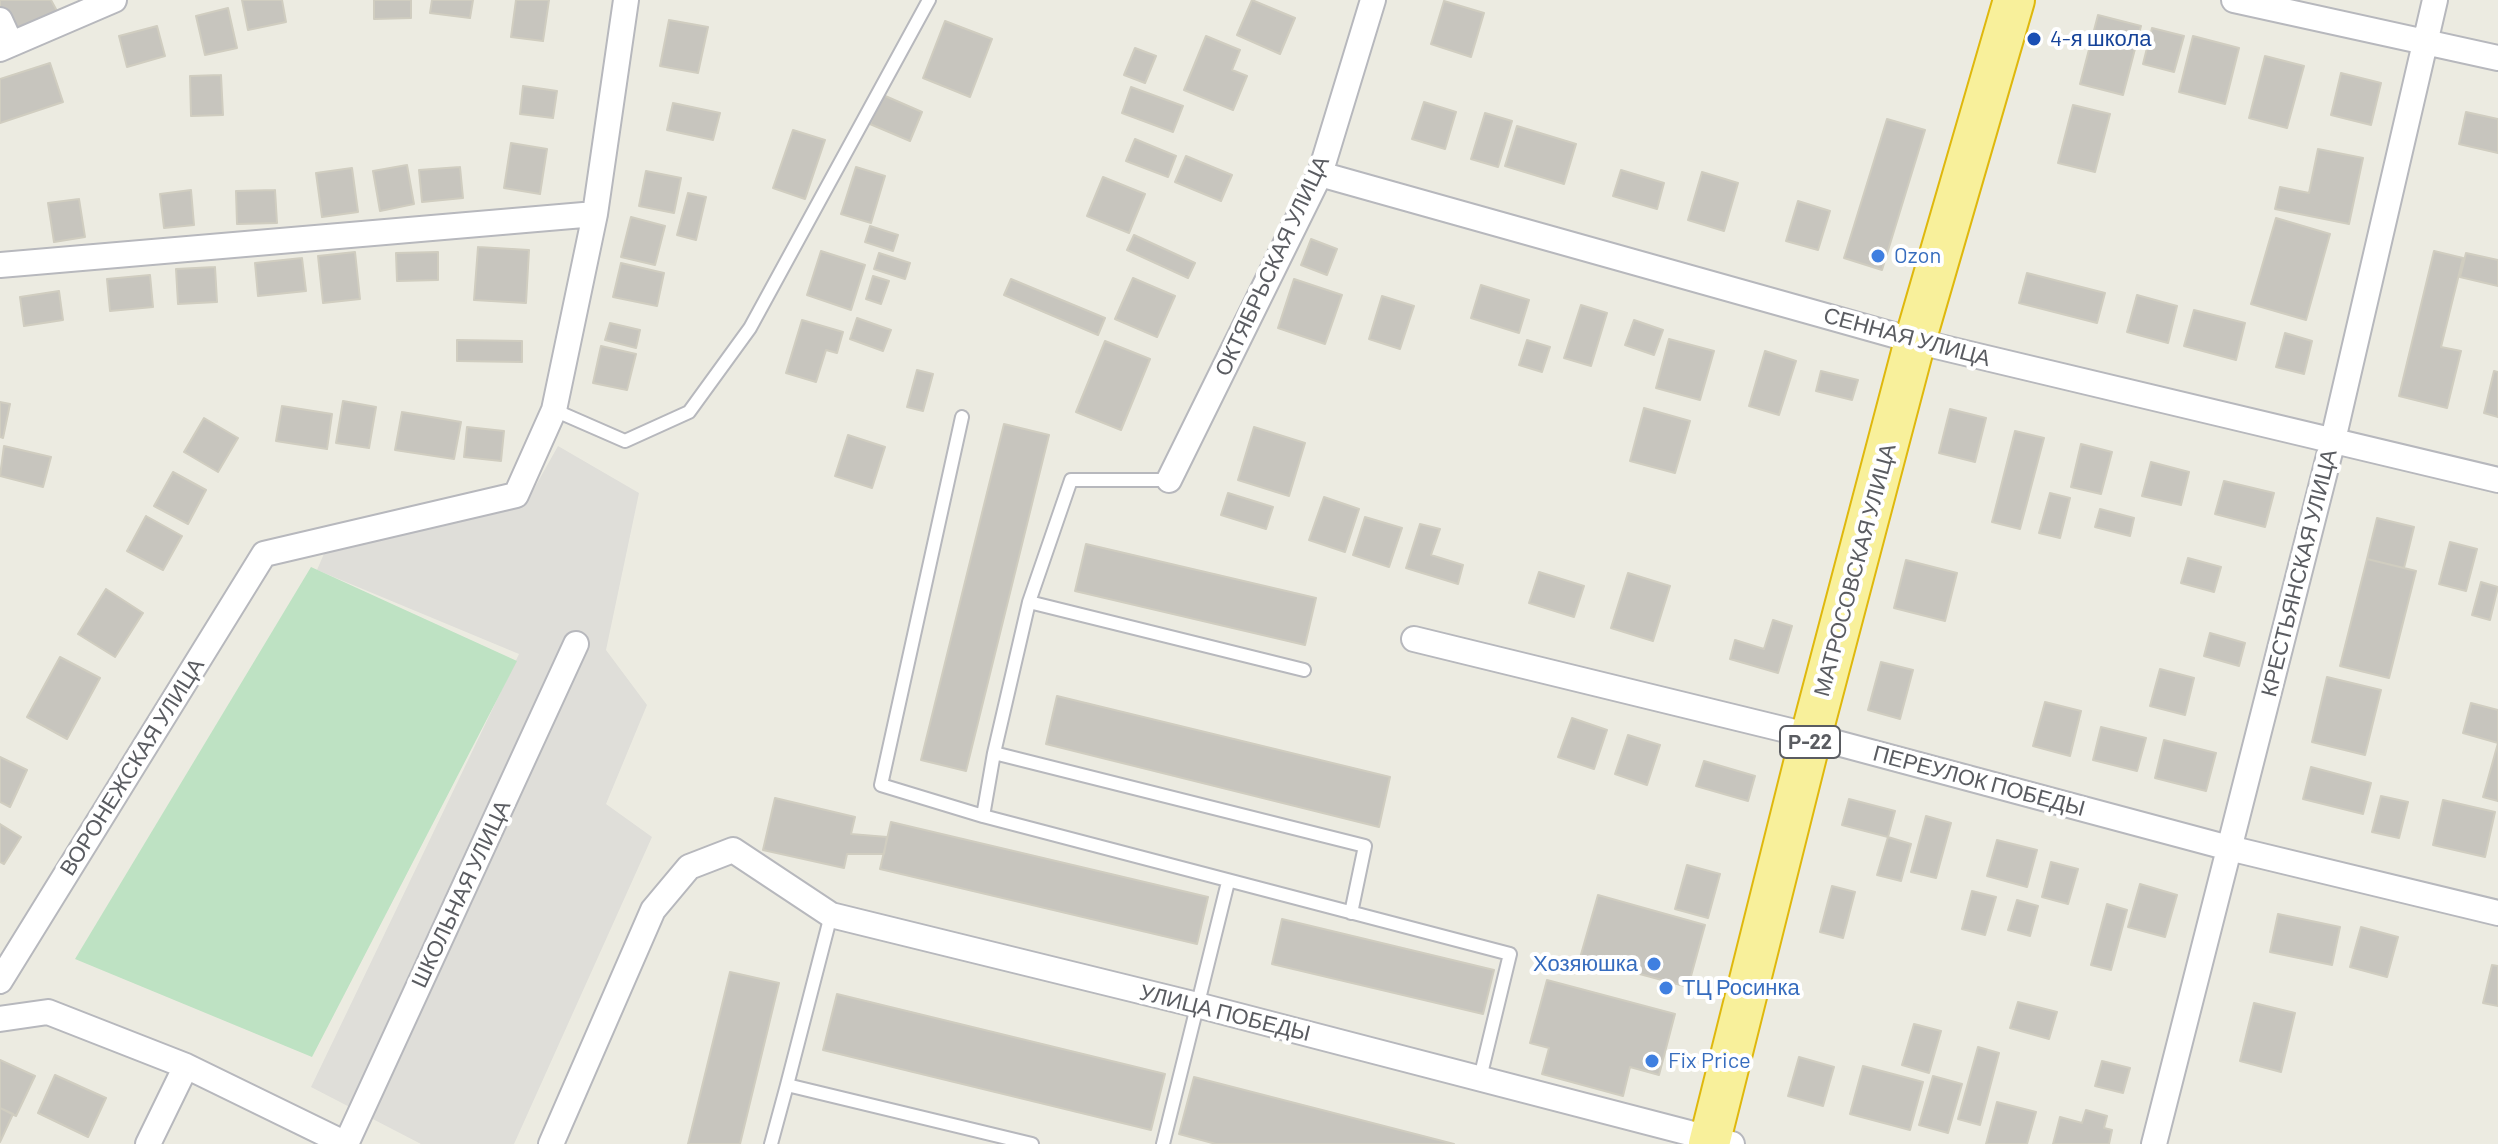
<!DOCTYPE html>
<html>
<head>
<meta charset="utf-8">
<style>
  body { margin:0 }
  canvas { display:block; background:#ecebe1 }
</style>
</head>
<body>
<canvas width="2498" height="1144"></canvas>
<script>
const context = document.querySelector('canvas').getContext('2d');
context.lineJoin = 'round';
function paint(path, color) { context.fillStyle = color; context.fill(path, 'evenodd'); }
const shape = rows => new Path2D(rows.map(r => 'M' + r).join(''));
function trace(path, color, width, dash) { context.strokeStyle = color; context.lineWidth = width; context.lineCap = dash ? 'butt' : 'round'; context.setLineDash(dash || []); context.stroke(path); }
function write(font, color, halo, rows, align = 'center') {
  context.font = font + ' Barlow,sans-serif'; context.lineWidth = 8; context.setLineDash([]); context.textBaseline = 'middle'; context.strokeStyle = halo; context.fillStyle = color; for (const [text, x, y, turn = 0] of rows) {
    context.save(); context.translate(x, y); context.rotate((+turn || 0) * Math.PI / 180); context.textAlign = isNaN(turn) ? turn : align; if (halo) context.strokeText(text, 0, 0); context.fillText(text, 0, 0); context.restore();
  }
}
const industrial = shape([
  [558,446,639,493,606,650,647,705,606,804,652,837,514,1144,421,1144,311,1087,519,654,317,570,326,549,526,503]
]);
const green = shape([
  [311,567,517,661,312,1057,75,959]
]);
const building = shape([
  [0,0,51,0,57,11,14,34,0,9,0,0],
  [242,0,282,0,286,22,248,30,242,0],
  [374,0,411,0,411,18,374,19,374,0],
  [432,0,473,0,470,18,430,13,432,0],
  [516,0,549,0,543,41,511,37,516,0],
  [1252,0,1295,18,1280,54,1237,35,1252,0],
  [1444,1,1484,13,1471,57,1431,44,1444,1],
  [228,8,237,48,205,55,196,16,228,8],
  [2098,15,2141,26,2123,95,2080,84,2098,15],
  [669,20,708,27,698,73,660,66,669,20],
  [945,21,992,39,970,97,923,78,945,21],
  [157,26,165,56,127,67,119,36,157,26],
  [2152,28,2184,36,2174,72,2143,64,2152,28],
  [1206,36,1240,50,1232,70,1247,76,1233,110,1184,90,1206,36],
  [2193,36,2239,48,2225,104,2179,92,2193,36],
  [1135,48,1156,56,1145,83,1124,75,1135,48],
  [2265,56,2304,66,2287,128,2249,118,2265,56],
  [50,63,63,102,0,123,0,79,50,63],
  [2341,73,2381,83,2371,125,2331,115,2341,73],
  [221,75,223,115,191,116,190,76,221,75],
  [523,86,557,91,553,118,520,114,523,86],
  [1131,87,1183,106,1173,132,1122,113,1131,87],
  [883,95,922,112,910,141,870,124,883,95],
  [1424,102,1456,112,1445,149,1412,139,1424,102],
  [673,103,720,113,713,140,667,130,673,103],
  [2073,105,2110,114,2095,172,2058,163,2073,105],
  [2466,112,2498,119,2498,153,2459,144,2466,112],
  [1485,113,1512,121,1498,167,1471,159,1485,113],
  [1887,119,1925,130,1882,270,1844,258,1887,119],
  [1517,126,1576,144,1564,184,1505,166,1517,126],
  [793,130,825,140,805,199,773,188,793,130],
  [1135,139,1176,156,1168,177,1126,161,1135,139],
  [511,143,547,149,540,194,504,188,511,143],
  [2318,149,2363,158,2349,224,2275,209,2280,187,2309,193,2318,149],
  [1186,156,1232,175,1221,201,1175,182,1186,156],
  [407,165,414,204,380,211,373,171,407,165],
  [460,167,463,198,422,202,419,170,460,167],
  [856,167,885,176,871,223,841,214,856,167],
  [352,168,358,212,322,217,316,173,352,168],
  [1621,170,1664,183,1657,209,1613,196,1621,170],
  [646,171,681,178,674,213,639,206,646,171],
  [1702,172,1738,183,1724,231,1688,220,1702,172],
  [1103,177,1145,194,1129,233,1087,216,1103,177],
  [191,190,194,225,164,228,160,194,191,190],
  [275,190,277,223,237,224,236,191,275,190],
  [688,193,706,197,696,240,677,235,688,193],
  [79,199,85,237,54,242,48,203,79,199],
  [1798,201,1830,211,1818,250,1786,241,1798,201],
  [631,217,665,226,655,265,621,257,631,217],
  [2276,218,2330,234,2306,320,2251,304,2276,218],
  [870,226,898,235,893,251,865,242,870,226],
  [1134,235,1195,263,1188,278,1127,250,1134,235],
  [1311,239,1337,249,1327,275,1301,265,1311,239],
  [478,247,529,250,526,303,474,300,478,247],
  [821,251,865,265,851,310,807,295,821,251],
  [2434,251,2463,258,2441,347,2461,351,2447,408,2399,396,2434,251],
  [355,252,360,299,323,303,318,256,355,252],
  [438,252,438,280,397,281,396,253,438,252],
  [879,253,910,263,905,279,874,269,879,253],
  [2466,253,2498,260,2498,286,2460,277,2466,253],
  [302,258,306,291,258,296,255,263,302,258],
  [621,263,664,273,657,306,613,297,621,263],
  [215,267,217,302,178,304,176,269,215,267],
  [2027,273,2105,293,2097,323,2019,303,2027,273],
  [150,275,153,307,110,311,107,279,150,275],
  [873,276,889,281,881,304,866,299,873,276],
  [1133,278,1175,296,1157,337,1115,319,1133,278],
  [1011,279,1105,318,1098,335,1004,295,1011,279],
  [1294,279,1342,295,1325,344,1278,328,1294,279],
  [1481,285,1529,300,1519,333,1471,318,1481,285],
  [59,291,63,320,24,326,20,297,59,291],
  [2137,295,2177,306,2168,343,2127,332,2137,295],
  [1382,296,1414,306,1400,349,1369,339,1382,296],
  [1581,305,1607,313,1591,366,1564,358,1581,305],
  [2194,310,2245,323,2236,360,2184,346,2194,310],
  [857,318,891,330,883,351,850,339,857,318],
  [802,320,843,332,837,353,826,350,816,382,786,373,802,320],
  [1634,320,1663,330,1654,355,1625,345,1634,320],
  [610,323,640,330,636,348,605,340,610,323],
  [2285,333,2312,341,2304,374,2276,367,2285,333],
  [1669,339,1714,351,1700,400,1656,388,1669,339],
  [457,340,522,341,522,362,457,361,457,340],
  [1527,340,1550,347,1542,372,1519,365,1527,340],
  [1105,341,1150,359,1121,430,1076,412,1105,341],
  [601,346,636,354,627,390,593,383,601,346],
  [1765,351,1796,361,1779,415,1749,406,1765,351],
  [917,370,933,374,923,411,907,407,917,370],
  [1821,371,1858,380,1852,400,1816,391,1821,371],
  [2494,371,2498,372,2498,417,2484,413,2494,371],
  [343,401,376,407,369,448,336,443,343,401],
  [0,402,10,404,3,438,0,437,0,402],
  [282,406,332,414,327,449,276,441,282,406],
  [1644,408,1690,421,1675,473,1630,461,1644,408],
  [1950,409,1986,418,1975,462,1939,453,1950,409],
  [402,412,461,422,454,459,395,450,402,412],
  [204,418,238,438,218,472,184,452,204,418],
  [1004,424,1049,435,966,771,921,760,1004,424],
  [467,427,504,431,501,461,464,457,467,427],
  [1254,427,1305,443,1289,496,1238,480,1254,427],
  [2015,431,2044,438,2020,529,1992,522,2015,431],
  [848,435,885,447,872,488,835,476,848,435],
  [2081,444,2112,452,2101,494,2071,487,2081,444],
  [4,446,51,457,43,487,0,476,4,446],
  [2151,462,2189,472,2181,505,2142,496,2151,462],
  [173,472,206,490,188,524,154,506,173,472],
  [2224,481,2274,493,2265,527,2215,514,2224,481],
  [1228,493,1273,507,1266,529,1221,515,1228,493],
  [2050,493,2070,498,2060,538,2039,533,2050,493],
  [1324,497,1359,509,1345,552,1309,540,1324,497],
  [2100,509,2134,518,2130,536,2095,527,2100,509],
  [146,516,182,536,163,570,127,551,146,516],
  [1365,517,1402,528,1389,567,1353,555,1365,517],
  [2377,518,2414,527,2404,568,2367,559,2377,518],
  [1420,524,1440,529,1431,555,1463,565,1458,584,1406,568,1420,524],
  [2450,542,2477,549,2466,591,2439,584,2450,542],
  [1086,544,1316,598,1305,645,1075,591,1086,544],
  [2188,558,2221,567,2214,592,2181,583,2188,558],
  [2367,559,2416,571,2389,678,2340,666,2367,559],
  [1906,560,1957,573,1945,621,1894,608,1906,560],
  [1539,572,1584,586,1574,617,1529,603,1539,572],
  [1628,573,1670,586,1653,641,1611,628,1628,573],
  [2481,582,2498,587,2490,620,2472,615,2481,582],
  [106,589,143,613,115,657,78,634,106,589],
  [1773,620,1792,626,1778,673,1730,659,1735,640,1764,649,1773,620],
  [2210,633,2245,643,2239,666,2204,656,2210,633],
  [60,657,100,678,67,739,27,717,60,657],
  [1881,662,1913,670,1900,719,1868,710,1881,662],
  [2160,669,2194,678,2185,715,2150,706,2160,669],
  [2327,677,2381,690,2365,755,2312,742,2327,677],
  [1057,696,1390,777,1379,827,1046,744,1057,696],
  [2045,702,2081,711,2070,756,2033,746,2045,702],
  [2471,703,2498,710,2498,801,2483,797,2498,743,2463,733,2471,703],
  [1572,718,1607,730,1594,769,1558,757,1572,718],
  [2101,727,2146,738,2137,771,2093,760,2101,727],
  [1628,735,1660,745,1647,785,1615,774,1628,735],
  [2164,740,2216,753,2206,791,2155,778,2164,740],
  [0,757,27,770,10,807,0,802,0,757],
  [1704,761,1755,776,1748,801,1696,786,1704,761],
  [2311,767,2371,783,2363,814,2303,799,2311,767],
  [2381,796,2408,802,2399,838,2372,832,2381,796],
  [775,798,855,817,851,834,887,837,884,854,847,854,844,868,763,850,775,798],
  [1849,799,1895,811,1888,837,1842,825,1849,799],
  [2443,800,2495,812,2485,857,2433,845,2443,800],
  [1926,816,1951,823,1936,878,1911,872,1926,816],
  [891,822,1208,897,1197,944,880,869,891,822],
  [0,824,21,837,4,864,0,862,0,824],
  [1888,837,1911,844,1901,881,1877,875,1888,837],
  [1997,840,2037,850,2027,887,1987,876,1997,840],
  [2051,862,2078,869,2068,904,2042,897,2051,862],
  [1687,865,1720,874,1708,918,1675,909,1687,865],
  [2140,884,2177,895,2165,937,2128,927,2140,884],
  [1832,886,1855,892,1843,938,1820,932,1832,886],
  [1972,891,1996,897,1985,935,1962,929,1972,891],
  [1598,895,1705,925,1688,987,1580,958,1598,895],
  [2017,900,2038,906,2030,936,2008,930,2017,900],
  [2107,904,2127,910,2111,970,2091,965,2107,904],
  [2278,914,2340,927,2332,965,2270,952,2278,914],
  [1282,919,1494,970,1483,1014,1272,964,1282,919],
  [2361,927,2398,937,2387,977,2350,967,2361,927],
  [2492,965,2498,966,2498,1006,2483,1003,2492,965],
  [730,972,779,983,740,1144,688,1144,730,972],
  [1547,980,1675,1014,1659,1075,1630,1067,1623,1096,1542,1074,1549,1048,1530,1043,1547,980],
  [837,994,1165,1074,1151,1130,823,1050,837,994],
  [2018,1002,2057,1012,2049,1039,2010,1028,2018,1002],
  [2254,1003,2295,1013,2281,1072,2240,1061,2254,1003],
  [1914,1024,1941,1031,1929,1073,1902,1065,1914,1024],
  [1978,1047,1999,1053,1980,1125,1958,1119,1978,1047],
  [1799,1057,1834,1067,1823,1106,1788,1096,1799,1057],
  [0,1060,35,1076,16,1116,0,1108,0,1060],
  [2102,1061,2130,1068,2123,1093,2095,1086,2102,1061],
  [1863,1066,1923,1082,1910,1130,1850,1114,1863,1066],
  [55,1075,106,1098,88,1137,38,1113,55,1075],
  [1933,1076,1962,1084,1948,1133,1919,1125,1933,1076],
  [1194,1077,1454,1144,1216,1144,1179,1134,1194,1077],
  [1997,1102,2036,1112,2027,1144,1986,1144,1997,1102],
  [0,1108,13,1114,0,1142,0,1108],
  [2086,1110,2107,1116,2104,1128,2112,1130,2109,1144,2053,1144,2060,1117,2082,1123,2086,1110]
]);
const service = shape([
  [554,410,625,441,689,412,750,328,929,0],
  [962,417,881,785,983,816,1510,954,1480,1078],
  [1169,480,1071,480,1029,602,994,753,1365,846,1351,913],
  [1029,602,1304,670],
  [983,816,994,753],
  [787,1085,831,915],
  [771,1144,787,1085,1032,1144],
  [1163,1144,1228,882]
]);
const minor = shape([
  [2234,0,2498,58],
  [0,20,11,44],
  [0,49,114,0],
  [1320,174,1915,341,2498,480],
  [0,265,595,214],
  [1169,480,1320,174,1373,0],
  [1414,639,1811,736,2229,848,2498,913],
  [0,981,264,554,516,495,554,410,595,214,626,0],
  [0,1019,48,1012,186,1066,346,1144],
  [148,1144,186,1066],
  [346,1144,576,644],
  [551,1144,653,910,689,867,733,850,831,915,1197,1005,1732,1144],
  [2154,1144,2333,440,2435,0]
]);
const trunk = shape([
  [1709,1144,1811,736,1915,341,2014,0]
]);
const markers = [
  [2034,39,8,"#1a4fb4"],
  [1878,256,8,"#3f7fe0"],
  [1654,964,8,"#3f7fe0"],
  [1666,988,8,"#3f7fe0"],
  [1652,1061,8,"#3f7fe0"]
];
const shields = [
  [1810,742,60]
];
const shieldNames = [
  ["Р-22",1810,742]
];
const transitNames = [
  ["4-я школа",2050,39]
];
const shopNames = [
  ["Ozon",1894,256],
  ["Хозяюшка",1638,964,"right"],
  ["ТЦ Росинка",1682,988],
  ["Fix Price",1668,1061]
];
const streetNames = [
  ["ОКТЯБРЬСКАЯ УЛИЦА",1272,266,-65],
  ["СЕННАЯ УЛИЦА",1907,337,15],
  ["МАТРОСОВСКАЯ УЛИЦА",1855,570,-75],
  ["КРЕСТЬЯНСКАЯ УЛИЦА",2299,573,-76],
  ["ВОРОНЕЖСКАЯ УЛИЦА",132,767,-58],
  ["ПЕРЕУЛОК ПОБЕДЫ",1979,781,15],
  ["ШКОЛЬНАЯ УЛИЦА",461,894,-65],
  ["УЛИЦА ПОБЕДЫ",1225,1013,14]
];
paint(industrial, '#dfded9');
paint(green, '#bee2c3');
paint(building, '#c7c5be');
trace(building, '#d0cdc0', 2);
trace(service, '#b7b8bd', 16);
trace(minor, '#b7b8bd', 28);
trace(trunk, '#dfb80d', 44);
trace(service, '#fff', 12);
trace(minor, '#fff', 24);
trace(trunk, '#f8f09b', 40);
for (const [x, y, r, color] of markers) { const dot = new Path2D(); dot.arc(x, y, r, 0, 2 * Math.PI); context.fillStyle = color; context.fill(dot); trace(dot, '#fff', 3); }
for (const [x, y, w] of shields) { const box = new Path2D(); box.roundRect(x - w / 2, y - 16, w, 32, 6); context.fillStyle = '#fff'; context.fill(box); trace(box, '#5a5c61', 2); }
write('bold 20px', '#5a5c61', null, shieldNames);
write('22px', '#164399', '#fff', transitNames, 'left');
write('22px', '#366cbe', '#fff', shopNames, 'left');
write('22px', '#5a5c61', '#fff', streetNames);
</script>
</body>
</html>
